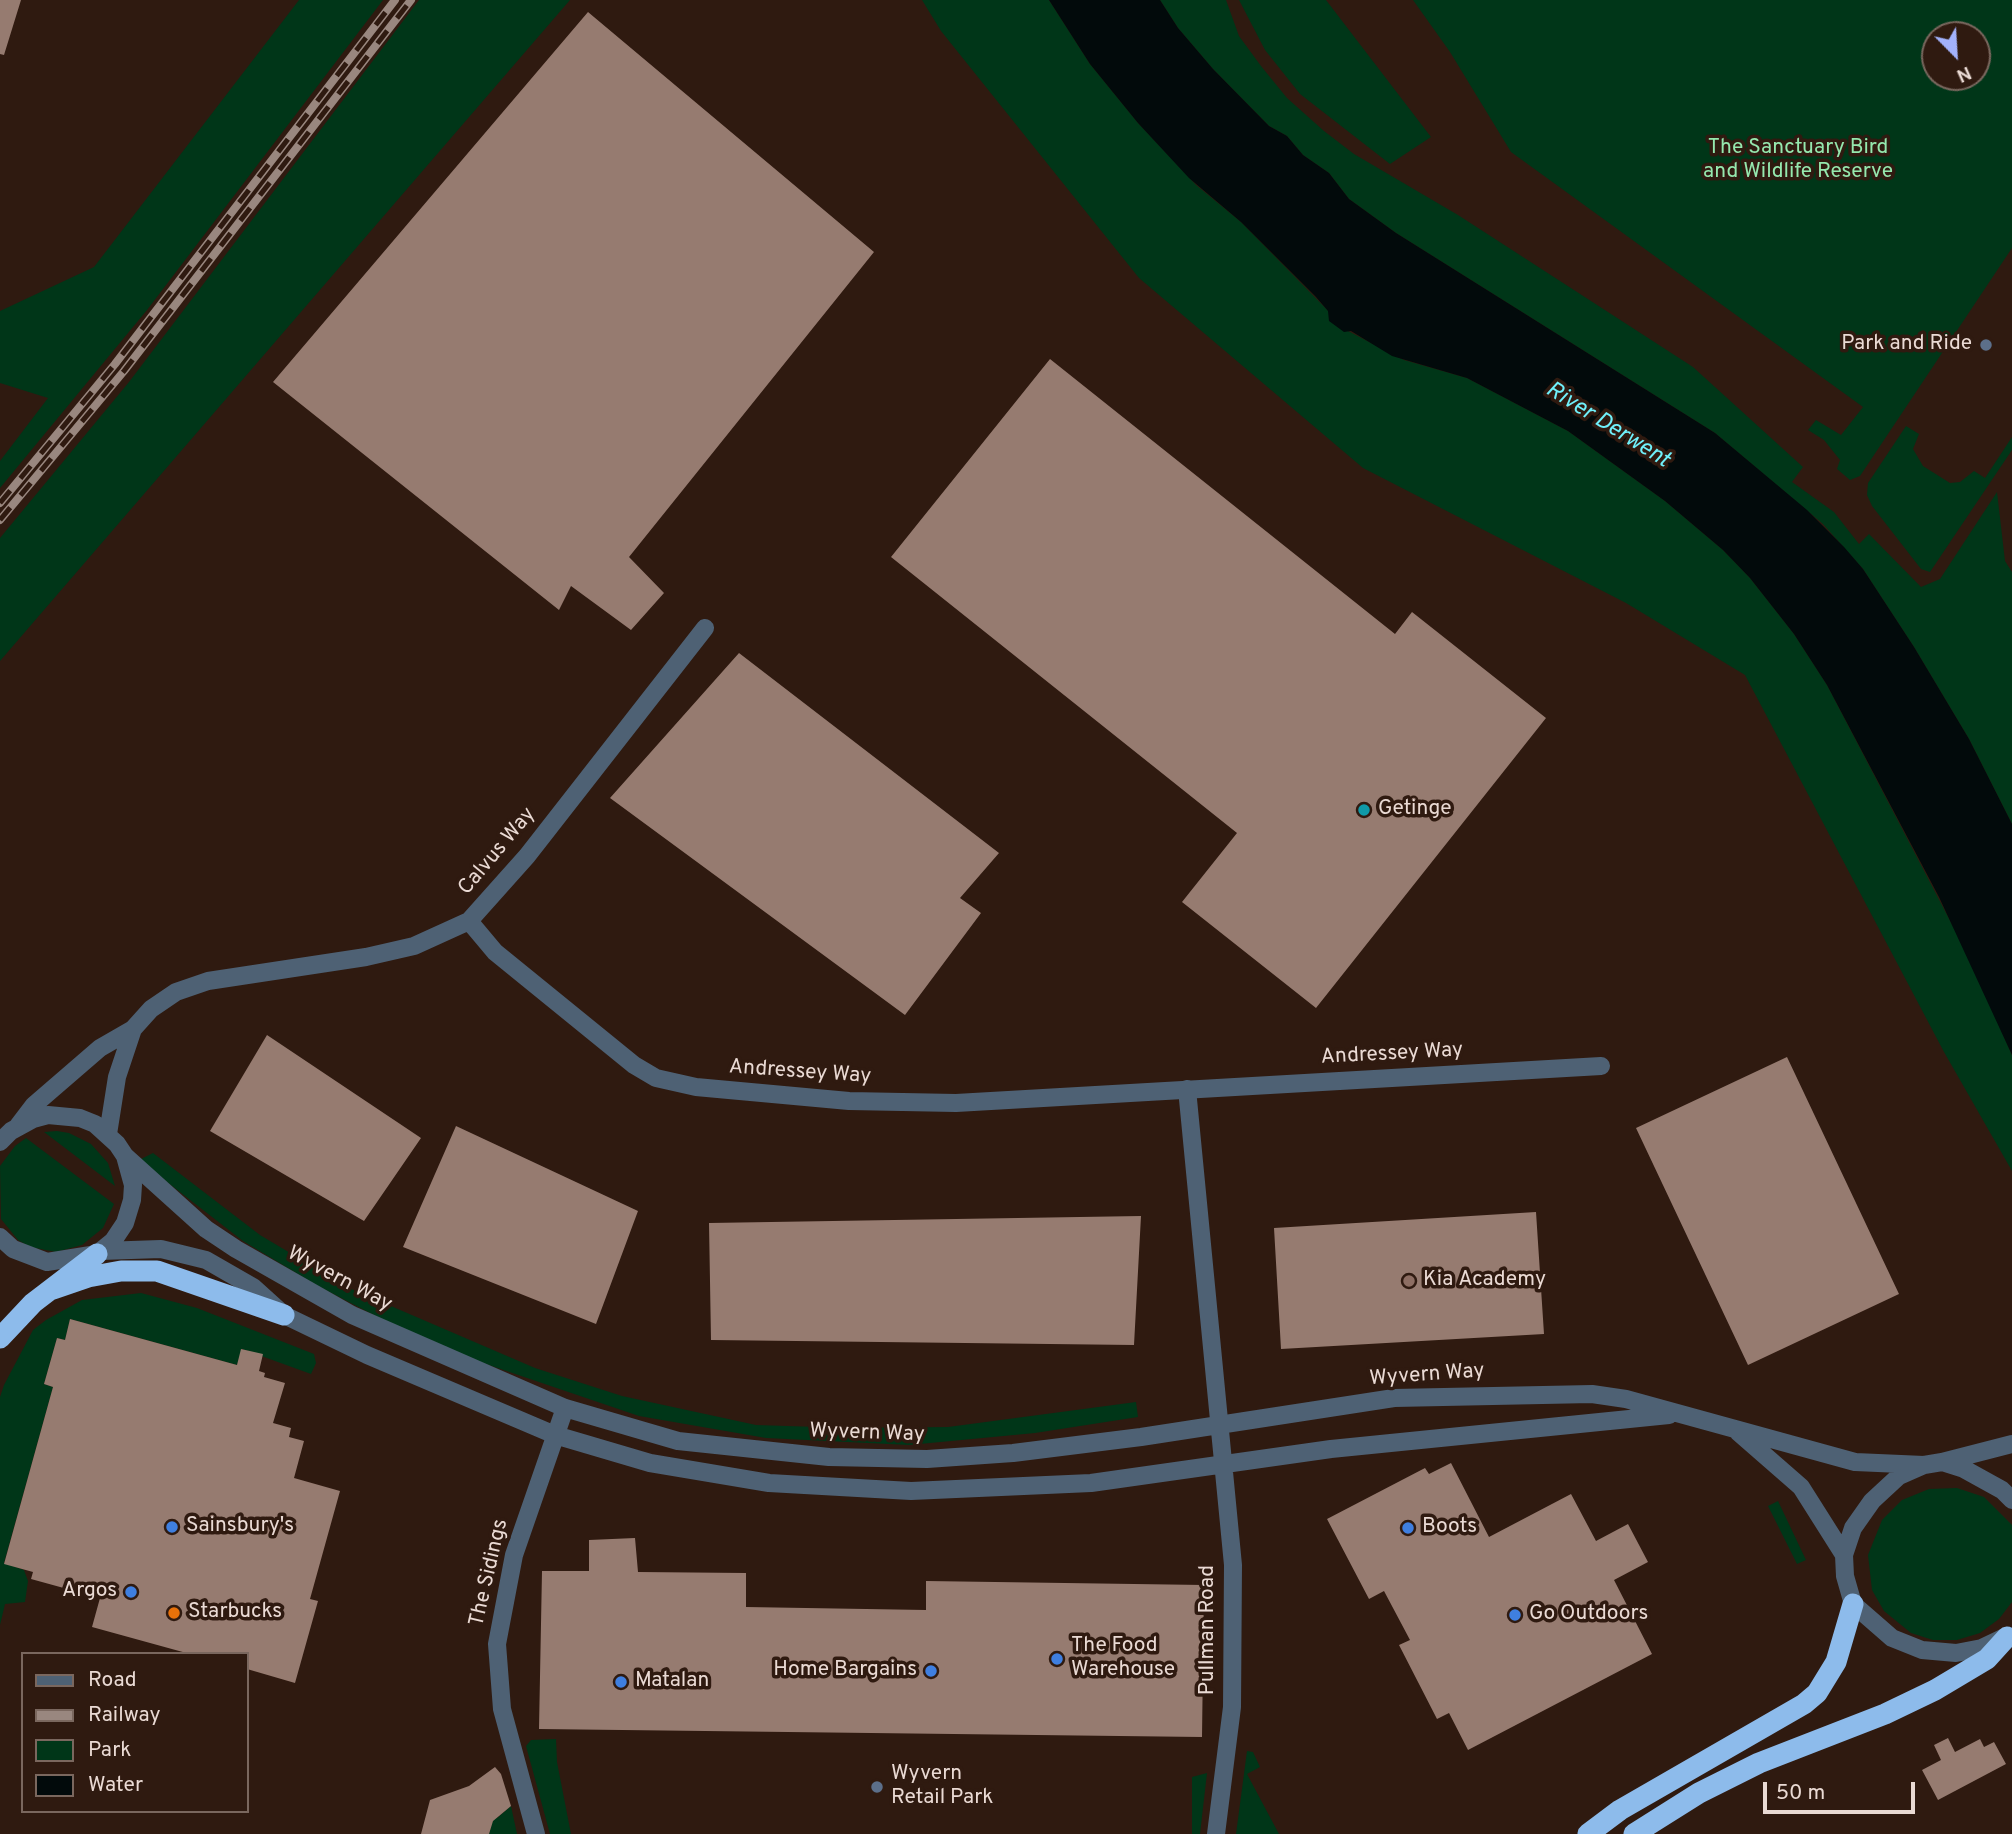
<!DOCTYPE html>
<html>
<head>
<meta charset="utf-8">
<style>
  body { margin:0 }
  #map { position:relative; width:2012px; height:1834px; overflow:hidden; background:#2f1a10; font-family:Overpass,sans-serif }
  canvas { display:block }
  .legend { position:absolute; left:21px; top:1652px; width:228px; height:161px; box-sizing:border-box; background:#2f1a10; border:2px solid #7a675e; margin:0; padding:9px 12px; list-style:none; font-size:21px; color:#eadad4 }
  .legend li { display:flex; align-items:center; gap:14px; height:35px }
  .legend b { width:35px; border:2px solid #7a675e }
  .north { position:absolute; left:1921px; top:21px; width:70px; height:70px; box-sizing:border-box; background:#2f1a10; border:2px solid #7a675e; border-radius:50%; rotate:156deg; font-size:19px; font-weight:700; line-height:28px; text-align:center; color:#eadad4 }
  .north::after { content:''; display:block; margin:auto; width:24px; height:32px; background:#a2b2fd; clip-path:polygon(50% 0,100% 100%,50% 72%,0 100%) }
  .scale { position:absolute; left:1763px; top:1782px; width:152px; height:32px; box-sizing:border-box; border:4px solid #eadad4; border-top:0; padding-left:9px; font-size:21px; line-height:24px; white-space:nowrap; color:#eadad4; -webkit-text-stroke:5px #2f1a10; paint-order:stroke }
</style>
</head>
<body>
<div id="map">
<canvas width="2012" height="1834"></canvas>
<ul class="legend">
<li><b style="height:9px;background:#4e6174"></b>Road</li>
<li><b style="height:9px;background:#99877f"></b>Railway</li>
<li><b style="height:19px;background:#003618"></b>Park</li>
<li><b style="height:19px;background:#020a0b"></b>Water</li>
</ul>
<div class="north">N</div>
<div class="scale">50 m</div>
</div>
<script>
const context = document.querySelector('canvas').getContext('2d');
context.lineJoin = 'round';
function paint(path, color) { context.fillStyle = color; context.fill(path, 'evenodd'); }
const shape = rows => new Path2D(rows.map(r => 'M' + r).join(''));
function trace(path, color, width, dash) { context.strokeStyle = color; context.lineWidth = width; context.lineCap = dash ? 'butt' : 'round'; context.setLineDash(dash || []); context.stroke(path); }
function write(font, color, halo, rows, align = 'center') {
  context.font = font + ' Overpass,sans-serif'; context.lineWidth = 7; context.setLineDash([]); context.textBaseline = 'middle'; context.strokeStyle = halo; context.fillStyle = color; for (const [text, x, y, turn = 0] of rows) {
    context.save(); context.translate(x, y); context.rotate((+turn || 0) * Math.PI / 180); context.textAlign = isNaN(turn) ? turn : align; if (halo) context.strokeText(text, 0, 0); context.fillText(text, 0, 0); context.restore();
  }
}
const green = shape([
  [299,0,383,0,147,310,0,488,0,461,48,398,0,383,0,311,94,267],
  [419,0,570,0,0,661,0,538,129,382],
  [922,0,1049,0,1090,64,1138,123,1196,185,1241,222,1348,331,1404,360,1467,378,1568,431,1665,501,1723,550,1750,578,1794,634,1827,685,1970,959,2012,1055,2012,1171,1944,1052,1745,675,1626,603,1363,468,1139,278,941,31],
  [1160,0,1226,0,1239,36,1261,66,1287,98,1324,131,1354,154,1458,215,1693,367,1803,467,1792,482,1834,512,1859,544,1869,534,1921,587,1940,579,1997,492,2005,561,2012,572,2012,824,1969,739,1914,647,1863,569,1823,524,1715,433,1396,233,1349,199,1329,173,1303,155,1287,136,1269,126,1213,69,1178,28],
  [1239,0,1326,0,1431,137,1390,164,1300,94,1265,50],
  [1413,0,2012,0,2012,248,1860,476,1850,480,1837,469,1840,460,1824,440,1808,430,1816,420,1841,435,1863,407,1511,152,1450,52],
  [1935,35,1977,35,1977,77,1935,77],
  [1906,426,1919,434,1913,449,1923,466,1950,483,1960,482,1974,471,1985,478,2012,437,2012,450,1930,572,1921,569,1872,506,1867,495,1868,483],
  [57,1131,69,1133,91,1144,108,1163,115,1186,44,1132],
  [26,1138,114,1204,103,1228,82,1245,56,1252,30,1247,18,1240,1,1219,0,1166,15,1146],
  [153,1153,260,1235,349,1288,535,1368,622,1396,756,1425,850,1428,948,1427,1136,1402,1138,1417,1035,1433,909,1445,766,1438,639,1416,480,1362,401,1329,318,1286,243,1241,167,1182,141,1159],
  [141,1293,197,1308,314,1354,316,1363,311,1374,242,1349,237,1365,70,1319,65,1340,57,1338,44,1384,53,1387,4,1563,24,1570,28,1581,25,1602,5,1604,0,1625,0,1397,4,1385,33,1330,46,1320,82,1300],
  [1957,1488,1984,1497,2012,1525,2012,1602,1999,1619,1980,1633,1957,1640,1933,1640,1911,1633,1884,1611,1872,1590,1868,1555,1882,1520,1902,1500,1929,1489],
  [1778,1501,1806,1560,1797,1564,1768,1506],
  [556,1739,557,1762,571,1834,550,1834,526,1746,531,1740],
  [1247,1751,1253,1752,1260,1767,1247,1774,1279,1834,1236,1834],
  [1207,1773,1200,1834,1192,1834,1192,1777],
  [511,1806,517,1834,489,1834,494,1816,497,1818]
]);
const water = shape([
  [1049,0,1160,0,1178,28,1213,69,1269,126,1287,136,1303,155,1329,173,1349,199,1396,233,1715,433,1807,510,1844,547,1863,569,1914,647,1969,739,2012,824,2012,1055,1939,897,1827,685,1794,634,1750,578,1723,550,1665,501,1568,431,1467,378,1392,356,1351,331,1344,332,1329,321,1328,311,1316,297,1241,222,1189,178,1138,123,1090,64]
]);
const building = shape([
  [0,0,21,0,4,55,0,54],
  [588,12,874,252,629,557,664,593,631,630,571,586,559,610,273,382],
  [1050,359,1395,634,1412,612,1546,718,1316,1008,1182,902,1237,833,891,557],
  [739,653,999,853,960,898,981,913,905,1015,610,798],
  [267,1035,421,1138,364,1221,210,1131],
  [1787,1057,1899,1294,1748,1365,1636,1128],
  [456,1126,638,1211,596,1324,403,1247],
  [1536,1212,1544,1334,1281,1349,1274,1228],
  [1141,1216,1134,1345,711,1340,709,1223],
  [70,1319,237,1365,241,1349,263,1354,259,1371,265,1373,264,1377,285,1383,273,1423,291,1428,289,1437,304,1441,294,1478,340,1491,310,1599,318,1601,295,1683,247,1669,247,1654,190,1654,92,1627,100,1598,31,1579,33,1572,4,1564,53,1387,44,1384,57,1338,65,1340],
  [1451,1463,1489,1537,1571,1494,1596,1541,1628,1524,1648,1562,1614,1580,1652,1654,1468,1750,1449,1713,1437,1719,1399,1645,1410,1640,1384,1591,1369,1599,1327,1519,1425,1468,1429,1474],
  [635,1538,638,1572,746,1573,746,1607,926,1610,926,1581,1204,1585,1202,1737,539,1729,542,1571,589,1571,589,1540],
  [1948,1738,1955,1752,1980,1739,1984,1747,1994,1742,2006,1764,1938,1800,1922,1770,1941,1760,1934,1745],
  [495,1767,501,1774,511,1806,493,1821,489,1834,421,1834,430,1800,469,1786]
]);
const minor = shape([
  [469,921,495,952,634,1065,656,1078,696,1087,849,1101,956,1103,1601,1066],
  [1187,1089,1233,1565,1232,1707,1216,1834],
  [18,1126,34,1105,100,1048,133,1029,151,1009,176,992,208,981,366,957,414,946,469,921,527,856,705,628],
  [108,1134,117,1077,133,1029],
  [0,1142,11,1131,33,1119,48,1115,80,1118,95,1124,117,1144,125,1156,133,1185,132,1200,125,1223,113,1241,97,1254,47,1262,13,1249,0,1237],
  [125,1156,206,1229,236,1249,352,1315,565,1408,678,1441,829,1457,927,1459,1013,1453,1141,1437,1394,1398,1592,1394,1626,1399,1855,1462,1924,1465],
  [101,1251,161,1249,206,1260,253,1287,284,1315,367,1355,555,1435,650,1463,769,1483,911,1491,1091,1483,1331,1449,1669,1415],
  [1738,1432,1801,1487,1844,1555],
  [1942,1462,2012,1444],
  [2003,1638,1982,1648,1956,1653,1922,1650,1892,1638,1853,1604,1845,1576,1844,1555,1853,1528,1872,1501,1899,1476,1924,1465,1942,1462,1964,1469,2002,1490,2012,1500],
  [536,1834,502,1709,497,1644,514,1555,565,1408]
]);
const highway = shape([
  [53,1289,88,1277,121,1271,157,1271,284,1315],
  [0,1338,33,1303,97,1254],
  [1588,1834,1620,1810,1804,1704,1817,1693,1836,1662,1853,1604],
  [1634,1834,1699,1793,1759,1763,1885,1714,1935,1690,1987,1659,2007,1637]
]);
const rail = shape([
  [0,503,115,364,395,0],
  [0,520,124,371,411,0]
]);
const markers = [
  [1986,345,7,"#5c6f8a"],
  [1364,810,7,"#0f9aa8"],
  [1409,1281,7,"#8d6e63"],
  [172,1527,7,"#3f7fe0"],
  [1408,1528,7,"#3f7fe0"],
  [131,1592,7,"#3f7fe0"],
  [174,1613,7,"#e8710a"],
  [1515,1615,7,"#3f7fe0"],
  [1057,1659,7,"#3f7fe0"],
  [931,1671,7,"#3f7fe0"],
  [621,1682,7,"#3f7fe0"],
  [877,1787,7,"#5c6f8a"]
];
const parkNames = [
  ["The Sanctuary Bird",1798,149],
  ["and Wildlife Reserve",1798,173]
];
const poiNames = [
  ["Park and Ride",1972,345,"right"],
  ["Getinge",1378,810],
  ["Kia Academy",1423,1281],
  ["Sainsbury's",186,1527],
  ["Boots",1422,1528],
  ["Argos",117,1592,"right"],
  ["Starbucks",188,1613],
  ["Go Outdoors",1529,1615],
  ["The Food",1071,1647],
  ["Warehouse",1071,1671],
  ["Home Bargains",917,1671,"right"],
  ["Matalan",635,1682],
  ["Wyvern",891,1775],
  ["Retail Park",891,1799]
];
const streetNames = [
  ["Calvus Way",498,852,-50],
  ["Andressey Way",1392,1055,-3],
  ["Andressey Way",800,1073,4],
  ["Wyvern Way",339,1280,28],
  ["Wyvern Way",1427,1376,-4],
  ["Wyvern Way",867,1434,2],
  ["The Sidings",490,1573,-77],
  ["Pullman Road",1209,1630,-90]
];
const waterNames = [
  ["River Derwent",1607,426,32]
];
paint(green, '#003618');
paint(water, '#020a0b');
paint(building, '#967b70');
trace(minor, '#4e6174', 18);
trace(highway, '#8dbbeb', 21);
trace(rail, '#99877f', 8);
trace(rail, '#2f1a10', 5, [16]);
for (const [x, y, r, color] of markers) { const dot = new Path2D(); dot.arc(x, y, r, 0, 2 * Math.PI); context.fillStyle = color; context.fill(dot); trace(dot, '#2f1a10', 2.5); }
write('21px', '#95e8ae', '#2f1a10', parkNames);
write('21px', '#eadad4', '#2f1a10', poiNames, 'left');
write('21px', '#eadad4', '#2f1a10', streetNames);
write('italic 23px', '#70f1fb', '#2f1a10', waterNames);
</script>
</body>
</html>
